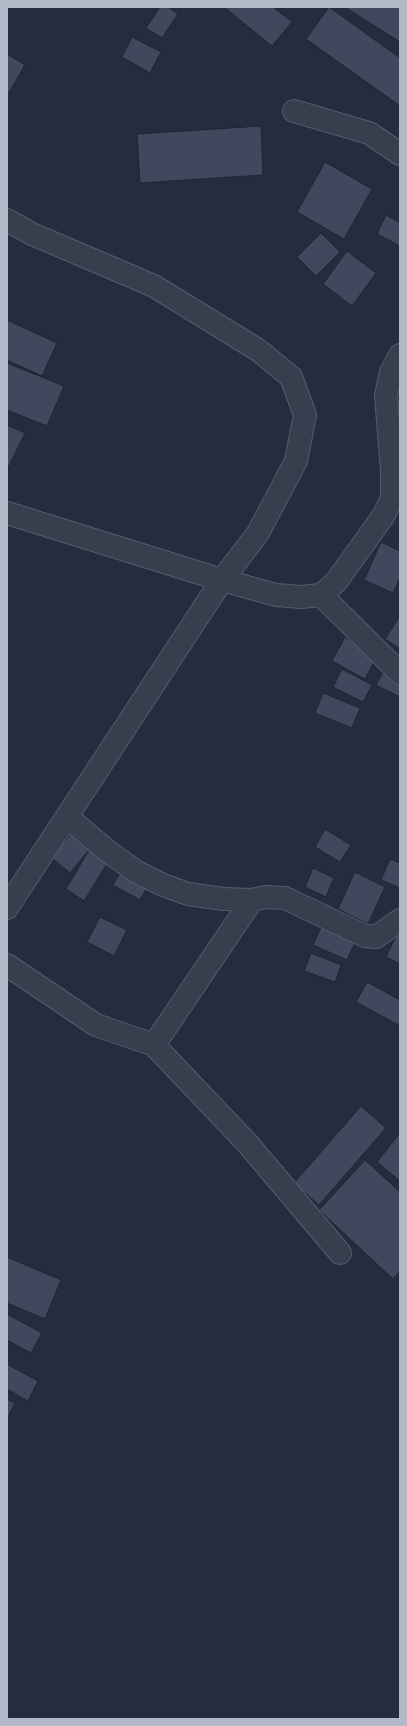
<!DOCTYPE html>
<html>
<head>
<meta charset="utf-8">
<style>
  body { margin:0 }
  #map { position:relative; width:407px; height:1726px; overflow:hidden; background:#242c3e; font-family:Helvetica,sans-serif }
  canvas { display:block }
  .frame { position:absolute; inset:0; border:8px solid #b4b9c9; pointer-events:none }
</style>
</head>
<body>
<div id="map">
<canvas width="407" height="1726"></canvas>
<div class="frame"></div>
</div>
<script>
const context = document.querySelector('canvas').getContext('2d');
context.lineJoin = 'round';
function paint(path, color) { context.fillStyle = color; context.fill(path, 'evenodd'); }
const shape = rows => new Path2D(rows.map(r => 'M' + r).join(''));
function trace(path, color, width, dash) { context.strokeStyle = color; context.lineWidth = width; context.lineCap = dash ? 'butt' : 'round'; context.setLineDash(dash || []); context.stroke(path); }
const building = shape([
  [160,7,168,7,178,14,162,38,146,28,160,7],
  [224,7,273,7,292,22,272,46,224,7],
  [329,7,400,58,400,106,306,39,329,7],
  [345,7,400,7,400,42,345,7],
  [132,37,161,52,150,73,122,57,132,37],
  [7,54,25,65,7,96,7,54],
  [261,126,263,175,140,183,137,134,261,126],
  [325,162,372,189,344,239,297,212,325,162],
  [386,215,400,223,400,246,377,234,386,215],
  [321,233,340,252,316,276,297,257,321,233],
  [347,251,376,273,352,306,323,284,347,251],
  [7,320,57,343,42,376,7,360,7,320],
  [7,363,64,386,47,426,7,410,7,363],
  [7,425,25,433,7,470,7,425],
  [381,542,400,551,400,578,393,593,364,580,381,542],
  [400,616,400,649,385,639,400,616],
  [345,637,377,656,365,679,332,661,345,637],
  [342,669,372,685,363,702,333,687,342,669],
  [383,672,400,680,400,697,376,685,383,672],
  [323,693,360,708,352,728,315,713,323,693],
  [325,829,351,845,340,862,315,847,325,829],
  [71,834,89,850,70,873,51,857,71,834],
  [89,850,108,862,84,901,66,889,89,850],
  [390,859,400,863,400,888,381,880,390,859],
  [313,868,334,878,326,897,305,887,313,868],
  [121,871,148,886,140,900,113,885,121,871],
  [355,872,385,887,368,924,338,909,355,872],
  [100,917,127,930,114,956,87,942,100,917],
  [324,921,358,936,347,960,313,945,324,921],
  [397,934,400,936,400,964,386,957,397,934],
  [311,953,341,965,335,982,304,971,311,953],
  [367,982,400,1000,400,1026,356,1002,367,982],
  [361,1106,386,1128,319,1205,294,1183,361,1106],
  [400,1133,400,1181,377,1162,400,1133],
  [365,1160,400,1192,400,1271,393,1279,319,1210,365,1160],
  [7,1257,61,1280,45,1319,7,1303,7,1257],
  [7,1314,42,1333,31,1353,7,1340,7,1314],
  [7,1364,38,1381,28,1401,7,1389,7,1364],
  [7,1399,15,1403,7,1419,7,1399]
]);
const minor = shape([
  [294,111,369,133,400,154],
  [7,220,32,234,154,286,258,350,291,377,305,415,296,461,258,533,222,580,7,908],
  [7,513,222,580,276,595,301,597,321,595,336,582,384,515,392,498,392,471,386,396,391,372,400,355],
  [321,595,400,673],
  [67,817,110,853,137,872,163,885,188,894,224,899,252,900],
  [7,965,96,1025,154,1045,248,1144,340,1253],
  [154,1045,252,900,266,897,285,898,365,936,376,937,400,920]
]);
paint(building, '#40485e');
trace(building, '#1f2535', 1);
trace(minor, '#565c6c', 24);
trace(minor, '#383e4e', 22);
</script>
</body>
</html>
